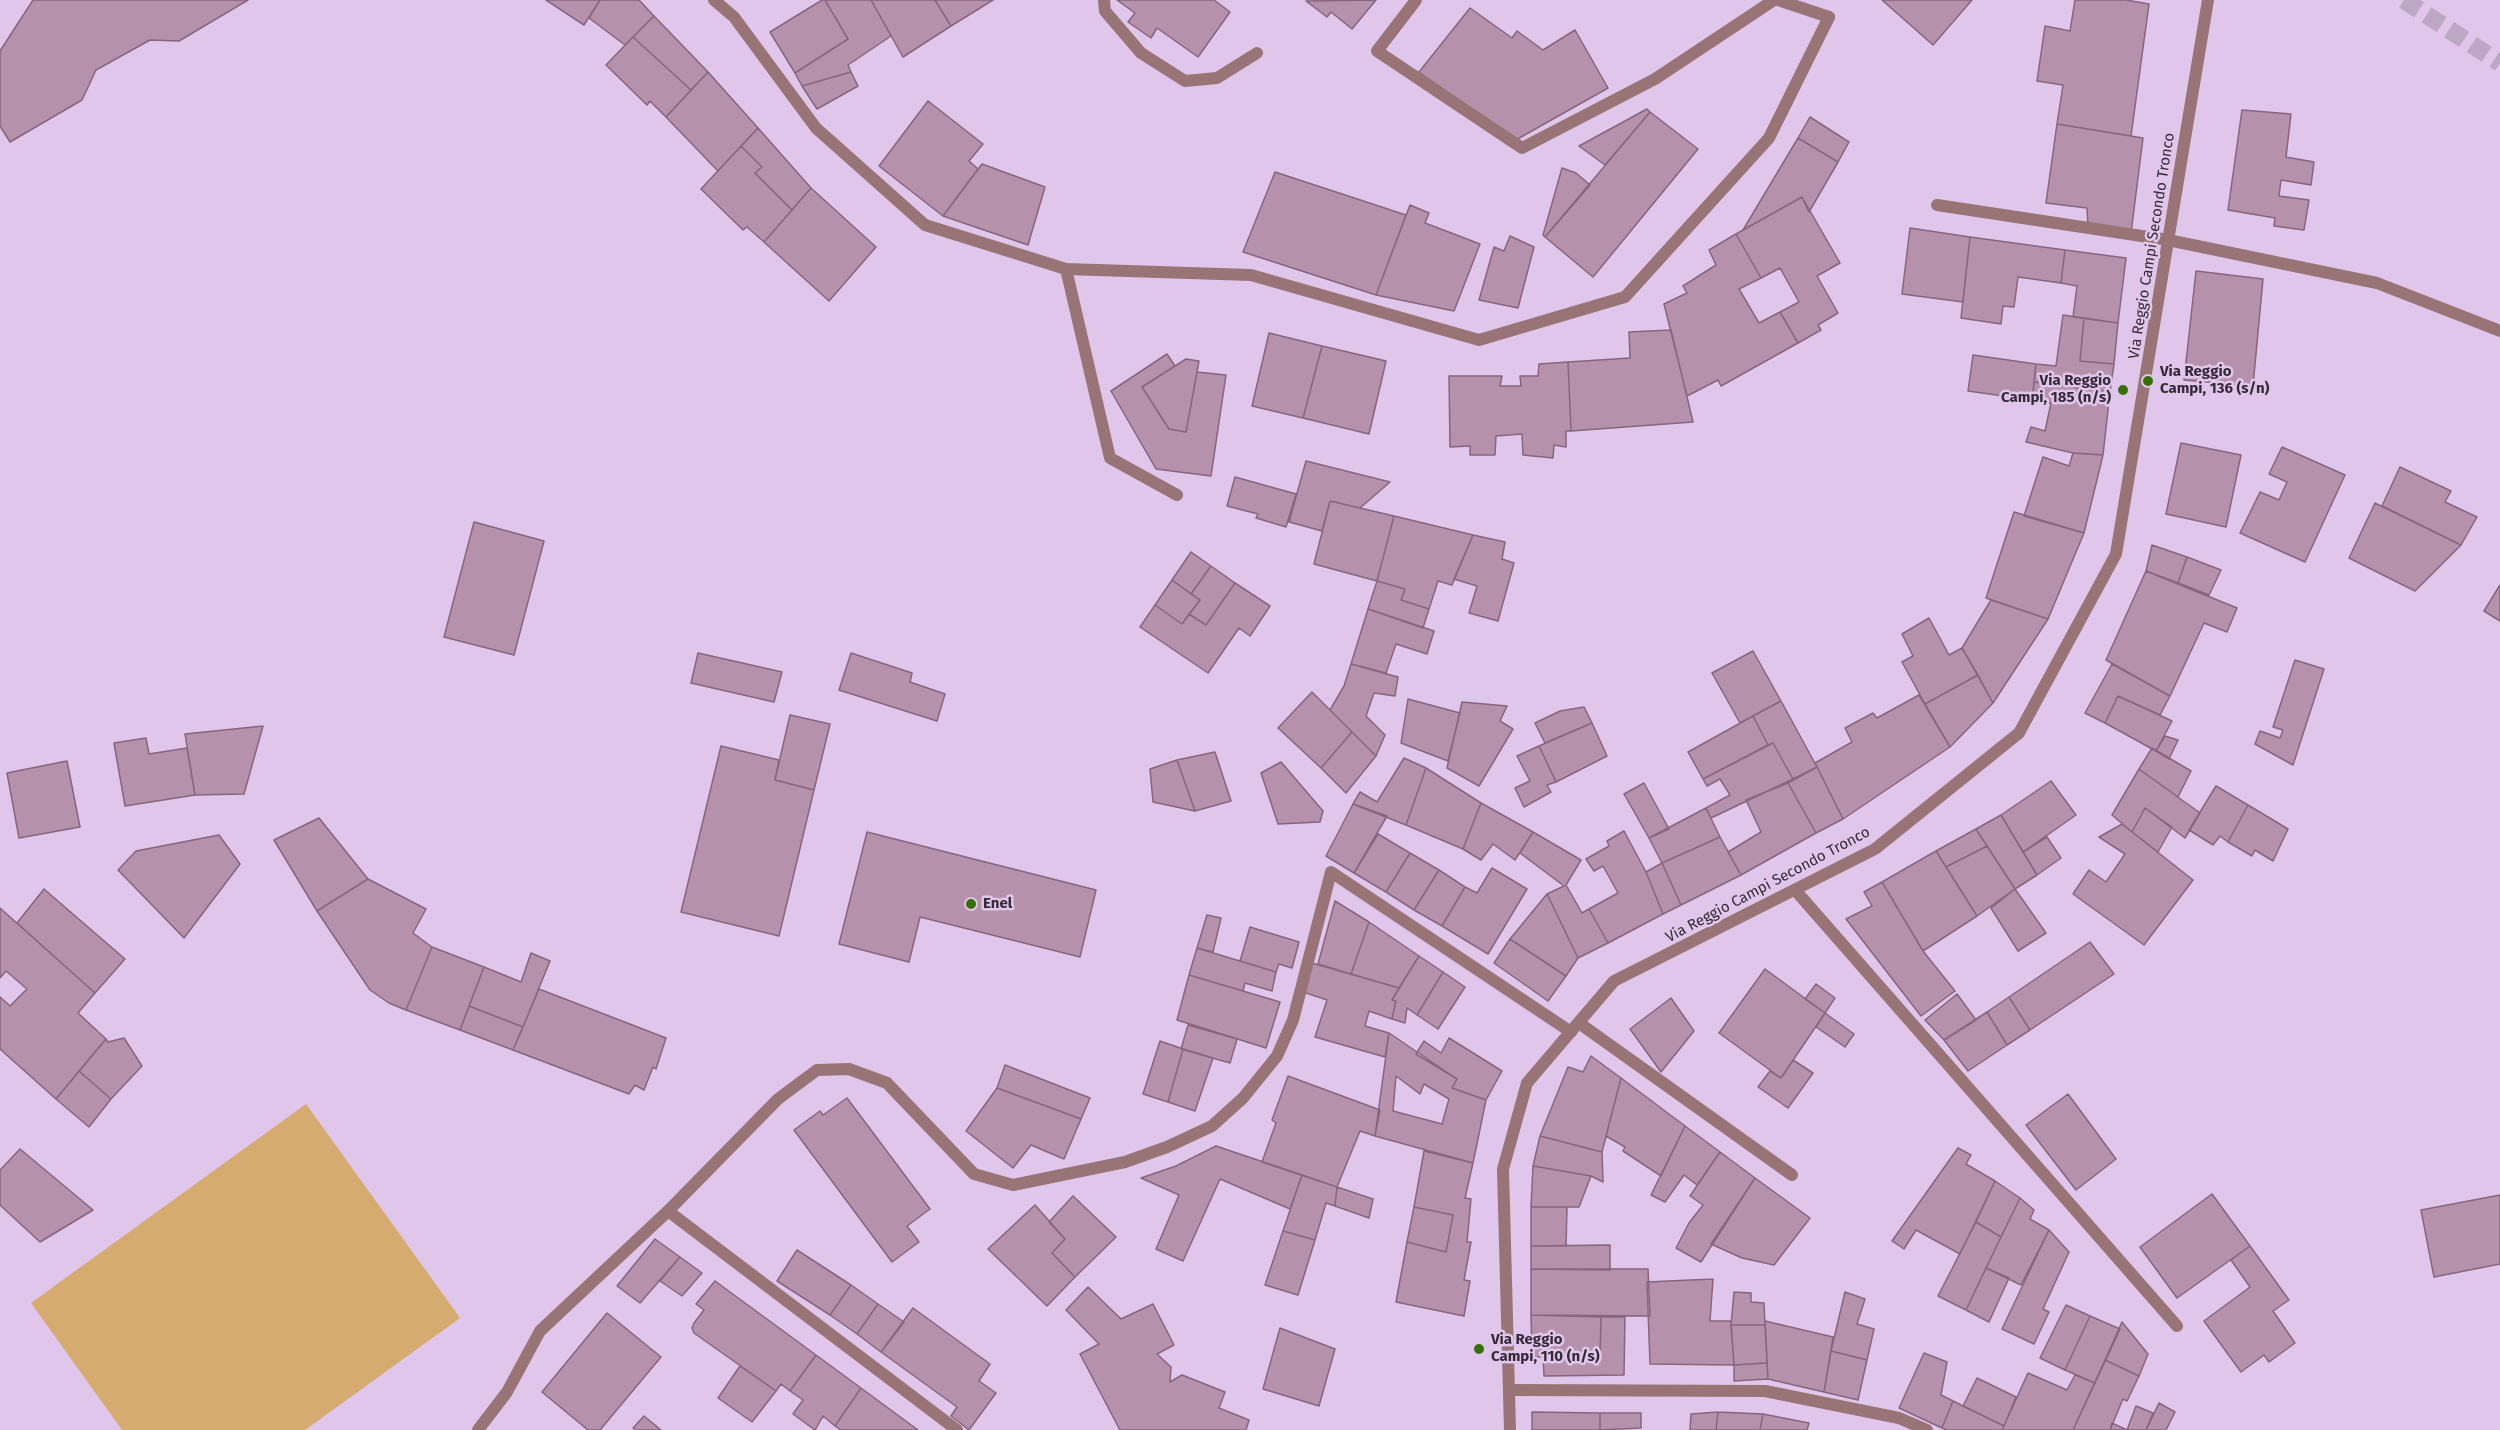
<!DOCTYPE html>
<html>
<head>
<meta charset="utf-8">
<style>
  body { margin:0 }
  canvas { display:block; background:#dfc6ea }
</style>
</head>
<body>
<canvas width="2500" height="1430"></canvas>
<script>
const context = document.querySelector('canvas').getContext('2d');
context.lineJoin = 'round';
function paint(path, color) { context.fillStyle = color; context.fill(path, 'evenodd'); }
const shape = rows => new Path2D(rows.map(r => 'M' + r).join(''));
function trace(path, color, width, dash) { context.strokeStyle = color; context.lineWidth = width; context.lineCap = dash ? 'butt' : 'round'; context.setLineDash(dash || []); context.stroke(path); }
function write(font, color, halo, rows, align = 'center') {
  context.font = font + ' "Fira Sans",sans-serif'; context.lineWidth = 5; context.setLineDash([]); context.textBaseline = 'middle'; context.strokeStyle = halo; context.fillStyle = color; for (const [text, x, y, turn = 0] of rows) {
    context.save(); context.translate(x, y); context.rotate((+turn || 0) * Math.PI / 180); context.textAlign = isNaN(turn) ? turn : align; if (halo) context.strokeText(text, 0, 0); context.fillText(text, 0, 0); context.restore();
  }
}
const green = shape([
  [306,1104,460,1318,305,1430,122,1430,31,1303]
]);
const building = shape([
  [33,0,248,0,179,41,150,40,96,70,82,100,10,142,0,126,0,51,33,0],
  [546,0,600,0,584,25,546,0],
  [600,0,639,0,654,16,625,45,589,18,600,0],
  [822,0,825,0,848,39,795,73,770,32,822,0],
  [825,0,871,0,891,36,848,65,851,72,802,86,795,73,848,39,825,0],
  [871,0,935,0,951,26,903,57,871,0],
  [935,0,993,0,951,26,935,0],
  [1117,0,1214,0,1230,12,1198,57,1157,28,1151,38,1128,22,1135,13,1117,0],
  [1376,0,1352,29,1331,12,1327,17,1306,1,1376,0],
  [1882,0,1972,0,1933,45,1882,0],
  [2075,0,2126,0,2149,4,2131,136,2057,124,2063,85,2037,81,2045,26,2070,31,2075,0],
  [1470,8,1512,38,1517,31,1543,50,1575,30,1608,88,1514,141,1419,72,1470,8],
  [654,16,708,72,691,90,633,37,654,16],
  [633,37,691,90,666,117,650,101,647,105,606,65,633,37],
  [708,72,758,128,718,171,666,117,708,72],
  [851,72,858,86,817,109,802,86,851,72],
  [928,101,983,144,969,161,978,169,943,216,879,166,928,101],
  [1647,109,1650,112,1605,165,1579,146,1647,109],
  [2242,110,2291,114,2286,157,2314,162,2311,185,2281,180,2279,196,2309,200,2304,230,2274,226,2275,218,2228,210,2242,110],
  [1650,112,1698,149,1593,277,1545,237,1650,112],
  [1810,117,1849,142,1838,162,1798,138,1810,117],
  [2057,124,2143,138,2131,233,2088,227,2087,208,2046,203,2057,124],
  [758,128,811,188,792,210,755,173,762,167,741,146,758,128],
  [1798,138,1838,162,1809,212,1802,197,1743,230,1798,138],
  [741,146,762,167,755,173,792,210,764,242,747,227,743,230,701,189,741,146],
  [982,164,1045,187,1028,245,943,216,982,164],
  [1562,168,1576,173,1590,185,1545,237,1543,235,1562,168],
  [1275,172,1406,215,1376,295,1243,252,1275,172],
  [811,188,876,247,829,301,764,242,811,188],
  [1802,197,1840,263,1817,276,1838,313,1818,325,1821,330,1798,343,1780,312,1799,302,1780,268,1761,278,1736,234,1802,197],
  [1410,205,1429,213,1425,223,1480,244,1454,311,1376,295,1410,205],
  [1910,228,1970,237,1963,302,1902,294,1910,228],
  [1736,234,1761,278,1739,289,1759,323,1780,312,1798,343,1721,386,1718,380,1687,396,1664,304,1687,293,1683,286,1716,265,1709,250,1736,234],
  [1510,236,1534,247,1518,308,1479,300,1494,247,1504,251,1510,236],
  [1970,237,2065,250,2061,283,2018,277,2014,307,2003,306,2001,324,1961,318,1970,237],
  [2065,250,2126,258,2118,323,2073,317,2077,286,2061,283,2065,250],
  [2196,271,2263,279,2253,386,2184,380,2196,271],
  [2063,315,2084,318,2080,361,2114,364,2110,392,2034,382,2036,364,2056,366,2063,315],
  [2084,318,2118,323,2114,364,2080,361,2084,318],
  [1671,330,1693,422,1571,431,1568,362,1630,358,1629,332,1671,330],
  [1269,333,1322,346,1303,418,1252,406,1269,333],
  [1322,346,1386,361,1369,434,1303,418,1322,346],
  [1167,354,1175,366,1142,387,1169,429,1186,432,1197,372,1226,375,1211,476,1156,469,1111,391,1167,354],
  [1973,355,2036,364,2032,400,1968,391,1973,355],
  [1186,359,1199,361,1186,432,1169,429,1142,387,1186,359],
  [1568,362,1571,431,1566,431,1566,447,1554,445,1553,458,1523,455,1522,434,1496,436,1495,455,1470,455,1470,446,1450,447,1449,376,1502,376,1500,386,1521,386,1520,376,1538,376,1539,364,1568,362],
  [2034,382,2110,392,2103,455,2073,453,2026,442,2031,427,2045,431,2051,403,2032,400,2034,382],
  [2181,443,2241,455,2226,527,2166,514,2181,443],
  [2282,447,2345,475,2305,562,2240,533,2260,492,2279,500,2287,482,2269,474,2282,447],
  [2073,453,2103,455,2084,533,2024,516,2043,457,2069,466,2073,453],
  [1306,461,1390,482,1360,508,1330,501,1322,531,1289,522,1306,461],
  [2400,467,2451,491,2445,502,2477,517,2461,545,2382,506,2400,467],
  [1235,477,1296,494,1286,527,1256,518,1258,514,1227,506,1235,477],
  [1330,501,1394,516,1377,581,1314,564,1330,501],
  [2375,503,2461,545,2415,591,2349,558,2375,503],
  [2014,512,2084,533,2048,619,1986,598,2014,512],
  [1394,516,1473,535,1452,585,1438,581,1429,609,1401,600,1405,589,1377,581,1394,516],
  [474,522,544,541,514,655,444,637,474,522],
  [1473,535,1505,542,1502,559,1514,563,1498,621,1469,613,1477,586,1454,579,1473,535],
  [2152,545,2187,557,2178,583,2146,571,2152,545],
  [1191,552,1211,566,1191,594,1172,580,1191,552],
  [2187,557,2221,570,2209,595,2178,583,2187,557],
  [1211,566,1235,583,1206,625,1189,614,1200,600,1191,594,1211,566],
  [2146,571,2237,608,2227,632,2204,623,2170,696,2106,660,2146,571],
  [1172,580,1200,600,1182,624,1155,605,1172,580],
  [1377,581,1405,589,1401,600,1429,609,1423,628,1368,609,1377,581],
  [1235,583,1270,606,1250,636,1239,628,1208,673,1140,627,1155,605,1182,624,1189,614,1206,625,1235,583],
  [2500,585,2500,621,2484,611,2500,585],
  [1991,600,2048,619,1993,703,1962,648,1991,600],
  [1368,609,1434,631,1427,654,1396,644,1386,673,1351,664,1368,609],
  [1929,618,1949,655,1962,648,1978,675,1925,704,1902,662,1913,656,1902,634,1929,618],
  [1753,651,1781,701,1740,723,1712,673,1753,651],
  [698,653,782,672,774,702,691,683,698,653],
  [851,653,912,673,910,682,945,694,937,721,839,690,851,653],
  [2295,660,2324,669,2293,765,2255,744,2260,731,2280,738,2283,730,2273,727,2295,660],
  [1351,664,1398,677,1395,696,1374,693,1366,716,1385,735,1376,756,1330,710,1344,686,1351,664],
  [2112,664,2170,696,2160,715,2118,696,2105,723,2085,713,2112,664],
  [1978,675,1993,703,1950,747,1925,704,1978,675],
  [1312,692,1352,732,1321,768,1278,728,1312,692],
  [1919,695,1950,747,1843,819,1815,763,1852,742,1845,728,1873,713,1877,718,1919,695],
  [2118,696,2172,721,2156,751,2105,723,2118,696],
  [1408,699,1460,713,1448,761,1401,743,1408,699],
  [1781,701,1817,767,1793,779,1773,743,1768,745,1753,716,1781,701],
  [1462,702,1507,706,1500,721,1513,729,1479,786,1447,768,1462,702],
  [1584,707,1592,723,1545,743,1535,723,1560,711,1584,707],
  [790,715,830,724,814,790,775,780,790,715],
  [1753,716,1768,745,1703,779,1688,752,1753,716],
  [1592,723,1607,756,1556,782,1539,746,1592,723],
  [263,726,244,794,195,795,185,734,263,726],
  [1352,732,1376,756,1346,793,1321,768,1352,732],
  [2165,736,2178,740,2169,759,2156,751,2165,736],
  [146,738,149,754,187,748,195,795,125,806,114,743,146,738],
  [1773,743,1793,779,1711,818,1706,808,1730,795,1720,779,1707,786,1703,779,1773,743],
  [721,746,779,760,775,780,814,790,779,936,681,912,721,746],
  [1539,746,1556,782,1547,785,1551,792,1524,807,1515,788,1530,781,1517,756,1539,746],
  [2152,748,2191,771,2178,797,2139,769,2152,748],
  [1215,752,1231,801,1195,811,1177,760,1215,752],
  [1404,758,1426,768,1406,825,1353,804,1360,792,1377,802,1404,758],
  [1177,760,1195,811,1153,802,1150,769,1177,760],
  [67,761,80,827,19,838,7,773,67,761],
  [1281,762,1323,811,1320,822,1278,824,1261,773,1281,762],
  [1817,767,1843,819,1816,833,1788,783,1817,767],
  [1426,768,1481,803,1463,849,1406,825,1426,768],
  [2139,769,2200,813,2185,838,2145,808,2132,832,2112,815,2139,769],
  [2051,781,2076,815,2023,852,2001,815,2051,781],
  [1644,783,1669,829,1649,838,1624,794,1644,783],
  [1788,783,1816,833,1741,875,1728,852,1761,832,1746,800,1788,783],
  [2216,786,2248,805,2228,842,2220,836,2213,845,2189,830,2216,786],
  [1481,803,1533,832,1515,860,1493,844,1481,860,1463,849,1481,803],
  [1353,804,1387,816,1354,873,1326,856,1353,804],
  [2248,805,2288,829,2273,861,2255,850,2252,856,2228,842,2248,805],
  [1706,808,1720,837,1662,863,1649,838,1706,808],
  [2145,808,2172,827,2158,852,2132,832,2145,808],
  [2001,815,2037,875,2015,889,1976,829,2001,815],
  [319,818,368,879,317,911,274,840,319,818],
  [2122,824,2193,880,2144,945,2073,894,2089,870,2106,882,2125,854,2099,837,2122,824],
  [1976,829,1987,846,1946,867,1936,851,1976,829],
  [1624,831,1646,872,1663,914,1608,943,1589,909,1618,893,1603,866,1594,871,1586,859,1609,846,1607,841,1624,831],
  [867,832,1096,890,1080,957,920,917,909,962,839,944,867,832],
  [1533,832,1581,860,1566,885,1582,913,1589,909,1608,943,1578,958,1547,894,1564,886,1520,853,1533,832],
  [1378,834,1410,853,1386,892,1354,873,1378,834],
  [219,835,240,864,184,938,118,870,136,851,219,835],
  [1720,837,1741,875,1681,905,1662,863,1720,837],
  [2047,837,2061,858,2037,875,2023,852,2047,837],
  [1987,846,2015,889,1977,916,1946,867,1987,846],
  [1936,851,1977,916,1923,951,1882,882,1936,851],
  [1410,853,1439,870,1414,910,1386,892,1410,853],
  [1662,863,1681,905,1663,914,1646,872,1662,863],
  [1492,868,1527,889,1488,954,1442,926,1465,887,1477,893,1492,868],
  [1439,870,1465,887,1442,926,1414,910,1439,870],
  [368,879,426,909,413,933,432,947,406,1010,389,1003,370,990,317,911,368,879],
  [1882,882,1923,951,1955,991,1921,1016,1846,919,1872,906,1864,892,1882,882],
  [44,889,125,959,95,993,17,923,44,889],
  [2015,889,2046,933,2018,951,1991,908,2015,889],
  [1547,894,1578,958,1566,976,1510,939,1547,894],
  [1335,901,1369,922,1351,974,1318,964,1335,901],
  [0,908,95,993,78,1013,106,1039,56,1099,0,1049,0,997,10,1006,27,989,6,971,0,978,0,908],
  [1207,915,1221,918,1213,952,1197,948,1207,915],
  [1369,922,1419,956,1399,988,1351,974,1369,922],
  [1250,927,1299,942,1292,968,1279,964,1276,972,1240,961,1250,927],
  [1510,939,1566,976,1548,1001,1494,963,1510,939],
  [2090,942,2114,974,2030,1030,2009,997,2090,942],
  [432,947,484,967,460,1030,406,1010,432,947],
  [1197,948,1276,972,1272,991,1245,983,1243,991,1189,975,1197,948],
  [531,953,550,961,523,1027,469,1006,484,967,521,982,531,953],
  [1419,956,1443,972,1417,1015,1407,1008,1405,1023,1392,1019,1396,1001,1392,1000,1419,956],
  [1312,963,1399,988,1392,1000,1396,1001,1392,1019,1369,1011,1365,1026,1389,1033,1385,1057,1315,1037,1327,1000,1303,992,1312,963],
  [1765,969,1825,1013,1781,1078,1719,1033,1765,969],
  [1443,972,1465,987,1438,1029,1417,1015,1443,972],
  [1189,975,1280,1002,1266,1048,1177,1020,1189,975],
  [1816,984,1835,998,1825,1013,1805,999,1816,984],
  [539,989,666,1038,656,1069,653,1067,644,1090,635,1085,629,1094,513,1050,539,989],
  [1957,994,1976,1020,1944,1040,1925,1020,1957,994],
  [2009,997,2030,1030,2007,1045,1987,1012,2009,997],
  [1671,998,1694,1031,1661,1072,1630,1029,1671,998],
  [469,1006,523,1027,513,1050,460,1030,469,1006],
  [1987,1012,2007,1045,1968,1071,1944,1040,1987,1012],
  [1825,1013,1854,1034,1845,1047,1816,1027,1825,1013],
  [1188,1025,1237,1039,1230,1063,1181,1049,1188,1025],
  [1389,1033,1457,1079,1452,1088,1486,1100,1473,1163,1375,1136,1389,1033],
  [1396,1076,1420,1094,1424,1084,1449,1099,1442,1124,1393,1111,1396,1076],
  [124,1038,142,1066,111,1099,79,1071,106,1039,108,1042,124,1038],
  [1449,1038,1502,1071,1486,1100,1452,1088,1457,1079,1416,1054,1424,1041,1441,1053,1449,1038],
  [1160,1041,1183,1049,1168,1102,1143,1094,1160,1041],
  [1183,1049,1213,1058,1195,1111,1168,1102,1183,1049],
  [1591,1056,1621,1078,1602,1152,1540,1136,1568,1067,1583,1072,1591,1056],
  [1793,1060,1813,1073,1788,1108,1758,1087,1770,1071,1781,1078,1793,1060],
  [1005,1065,1090,1098,1081,1119,997,1088,1005,1065],
  [79,1071,111,1099,89,1127,56,1099,79,1071],
  [1288,1076,1380,1110,1375,1136,1360,1131,1337,1187,1262,1162,1276,1123,1272,1120,1288,1076],
  [1621,1078,1685,1126,1661,1176,1623,1151,1625,1147,1606,1136,1621,1078],
  [997,1088,1081,1119,1064,1159,1031,1145,1013,1168,966,1131,997,1088],
  [2068,1094,2116,1159,2076,1190,2026,1125,2068,1094],
  [847,1098,930,1209,907,1226,919,1242,892,1262,794,1130,820,1111,823,1115,847,1098],
  [1685,1126,1720,1152,1697,1185,1684,1175,1665,1202,1651,1195,1685,1126],
  [1540,1136,1602,1152,1603,1182,1591,1176,1533,1166,1540,1136],
  [1216,1146,1302,1175,1290,1209,1220,1179,1183,1261,1156,1249,1179,1195,1141,1178,1176,1166,1216,1146],
  [1958,1148,1971,1155,1966,1164,1995,1181,1960,1254,1916,1230,1904,1249,1892,1241,1958,1148],
  [20,1149,93,1210,40,1242,0,1205,0,1170,20,1149],
  [1424,1151,1473,1163,1465,1198,1471,1199,1467,1242,1471,1242,1464,1280,1470,1281,1464,1316,1396,1302,1407,1242,1446,1252,1453,1215,1414,1207,1424,1151],
  [1720,1152,1755,1178,1701,1262,1676,1248,1689,1223,1703,1205,1690,1196,1720,1152],
  [1533,1166,1591,1176,1579,1207,1531,1207,1533,1166],
  [1302,1175,1337,1187,1335,1206,1326,1203,1315,1240,1283,1231,1302,1175],
  [1755,1178,1810,1218,1774,1265,1742,1258,1711,1244,1755,1178],
  [1995,1181,2020,1198,2001,1237,1976,1222,1995,1181],
  [1337,1187,1373,1199,1369,1218,1335,1206,1337,1187],
  [2212,1194,2250,1246,2177,1298,2140,1247,2212,1194],
  [2500,1195,2500,1264,2434,1277,2421,1210,2500,1195],
  [1073,1196,1116,1237,1075,1277,1052,1253,1065,1239,1049,1222,1073,1196],
  [2020,1198,2034,1210,2030,1219,2049,1230,2021,1285,1986,1268,2020,1198],
  [1035,1205,1065,1239,1052,1253,1075,1277,1047,1306,988,1249,1035,1205],
  [1414,1207,1453,1215,1446,1252,1407,1242,1414,1207],
  [1531,1207,1567,1207,1566,1246,1531,1246,1531,1207],
  [1976,1222,2001,1237,1966,1310,1938,1296,1976,1222],
  [2049,1230,2069,1252,2043,1309,2049,1312,2034,1344,2002,1329,2049,1230],
  [1283,1231,1315,1240,1298,1295,1265,1285,1283,1231],
  [655,1239,680,1257,640,1303,617,1286,655,1239],
  [1610,1245,1610,1270,1531,1269,1531,1246,1610,1245],
  [2250,1246,2289,1300,2273,1311,2295,1343,2269,1362,2264,1355,2241,1372,2204,1321,2250,1287,2231,1260,2250,1246],
  [797,1250,851,1285,830,1315,777,1281,797,1250],
  [680,1257,702,1273,682,1296,660,1281,680,1257],
  [1986,1268,2009,1278,1989,1322,1966,1310,1986,1268],
  [1531,1269,1648,1269,1650,1316,1531,1315,1531,1269],
  [1713,1279,1710,1321,1731,1321,1734,1365,1650,1364,1647,1282,1713,1279],
  [715,1281,816,1355,790,1391,781,1384,776,1391,694,1333,692,1328,694,1323,704,1310,696,1304,715,1281],
  [851,1285,878,1304,857,1334,830,1315,851,1285],
  [1088,1287,1121,1319,1153,1304,1174,1345,1157,1354,1171,1367,1170,1382,1182,1375,1225,1392,1219,1408,1249,1420,1246,1430,1120,1430,1080,1354,1099,1344,1066,1310,1088,1287],
  [1734,1292,1751,1293,1751,1302,1764,1303,1765,1325,1731,1325,1734,1292],
  [1845,1292,1865,1299,1857,1324,1874,1329,1867,1360,1831,1351,1845,1292],
  [878,1304,904,1322,881,1352,857,1334,878,1304],
  [2066,1305,2090,1316,2065,1370,2040,1358,2066,1305],
  [913,1308,990,1364,979,1381,996,1393,969,1430,951,1416,957,1407,881,1352,913,1308],
  [607,1313,661,1357,600,1430,588,1430,542,1392,607,1313],
  [1531,1315,1601,1317,1600,1356,1532,1357,1531,1315],
  [2090,1316,2120,1329,2095,1383,2065,1370,2090,1316],
  [1601,1317,1625,1317,1624,1375,1544,1376,1543,1356,1600,1356,1601,1317],
  [1765,1321,1833,1337,1824,1392,1768,1379,1765,1321],
  [2122,1322,2148,1354,2139,1376,2105,1360,2122,1322],
  [1731,1325,1765,1325,1767,1363,1734,1365,1731,1325],
  [1280,1328,1335,1349,1319,1406,1263,1389,1280,1328],
  [1831,1351,1867,1360,1858,1400,1824,1392,1831,1351],
  [1924,1353,1947,1362,1941,1395,1953,1401,1942,1428,1899,1408,1924,1353],
  [816,1355,861,1388,835,1426,823,1416,815,1430,793,1414,803,1400,790,1391,816,1355],
  [2105,1360,2139,1376,2127,1401,2123,1399,2110,1430,2073,1430,2105,1360],
  [1767,1363,1768,1379,1734,1381,1734,1365,1767,1363],
  [740,1366,776,1391,752,1422,718,1398,740,1366],
  [2028,1373,2067,1390,2075,1375,2095,1383,2073,1430,2002,1430,2028,1373],
  [1977,1378,2016,1397,2004,1426,1963,1406,1977,1378],
  [861,1388,918,1430,841,1430,835,1426,861,1388],
  [1953,1401,2004,1426,2002,1430,1947,1430,1942,1428,1953,1401],
  [2159,1403,2175,1412,2166,1430,2146,1430,2159,1403],
  [2136,1406,2153,1413,2146,1430,2110,1430,2112,1423,2127,1430,2136,1406],
  [1532,1412,1600,1413,1600,1430,1532,1430,1532,1412],
  [1718,1412,1716,1430,1690,1430,1691,1414,1718,1412],
  [1718,1412,1763,1414,1760,1430,1716,1430,1718,1412],
  [1600,1413,1641,1413,1641,1428,1600,1430,1600,1413],
  [1763,1414,1809,1423,1807,1430,1760,1430,1763,1414],
  [644,1416,661,1430,636,1430,633,1428,644,1416]
]);
const motorwayTunnel = shape([
  [2404,0,2500,63]
]);
const service = shape([
  [1104,0,1105,11,1141,53,1185,81,1217,78,1257,53],
  [1416,0,1377,51,1522,148,1655,79,1774,0],
  [1778,0,1829,17],
  [1066,269,1110,458,1177,495],
  [1579,1023,1792,1175],
  [668,1211,957,1430]
]);
const minor = shape([
  [714,0,734,17,816,128,925,225,1066,269,1251,275,1479,340,1625,297,1769,138,1829,17],
  [1937,205,2168,240,2377,283,2500,331],
  [1796,891,2177,1326],
  [1511,1390,1765,1391,1899,1418,1927,1430],
  [478,1430,507,1392,540,1331,668,1211,778,1099,817,1070,849,1069,887,1083,974,1174,1013,1185,1125,1162,1167,1147,1212,1126,1243,1098,1277,1056,1293,1020,1331,872,1571,1032]
]);
const tertiary = shape([
  [1510,1430,1503,1169,1527,1083,1614,981,1875,849,2019,733,2116,554,2208,0]
]);
const markers = [
  [2148,381,6,"#377000"],
  [2123,390,6,"#377000"],
  [971,904,6,"#377000"],
  [1479,1349,6,"#377000"]
];
const streetNames = [
  ["Via Reggio Campi Secondo Tronco",2152,246,-81],
  ["Via Reggio Campi Secondo Tronco",1768,885,-28]
];
const poiNames = [
  ["Via Reggio",2160,372],
  ["Campi, 136 (s/n)",2160,389],
  ["Via Reggio",2111,381,"right"],
  ["Campi, 185 (n/s)",2111,398,"right"],
  ["Enel",983,904],
  ["Via Reggio",1491,1340],
  ["Campi, 110 (n/s)",1491,1357]
];
paint(green, '#d5ab70');
paint(building, '#b591ac');
trace(building, '#87657e', 1.5);
trace(motorwayTunnel, '#bda7c6', 18, [18, 9]);
trace(service, '#987476', 12);
trace(minor, '#987476', 12);
trace(tertiary, '#987476', 12);
for (const [x, y, r, color] of markers) { const dot = new Path2D(); dot.arc(x, y, r, 0, 2 * Math.PI); context.fillStyle = color; context.fill(dot); trace(dot, '#dfc6ea', 2); }
write('15px', '#342a38', '#dfc6ea', streetNames);
write('bold 15px', '#342a38', '#dfc6ea', poiNames, 'left');
</script>
</body>
</html>
